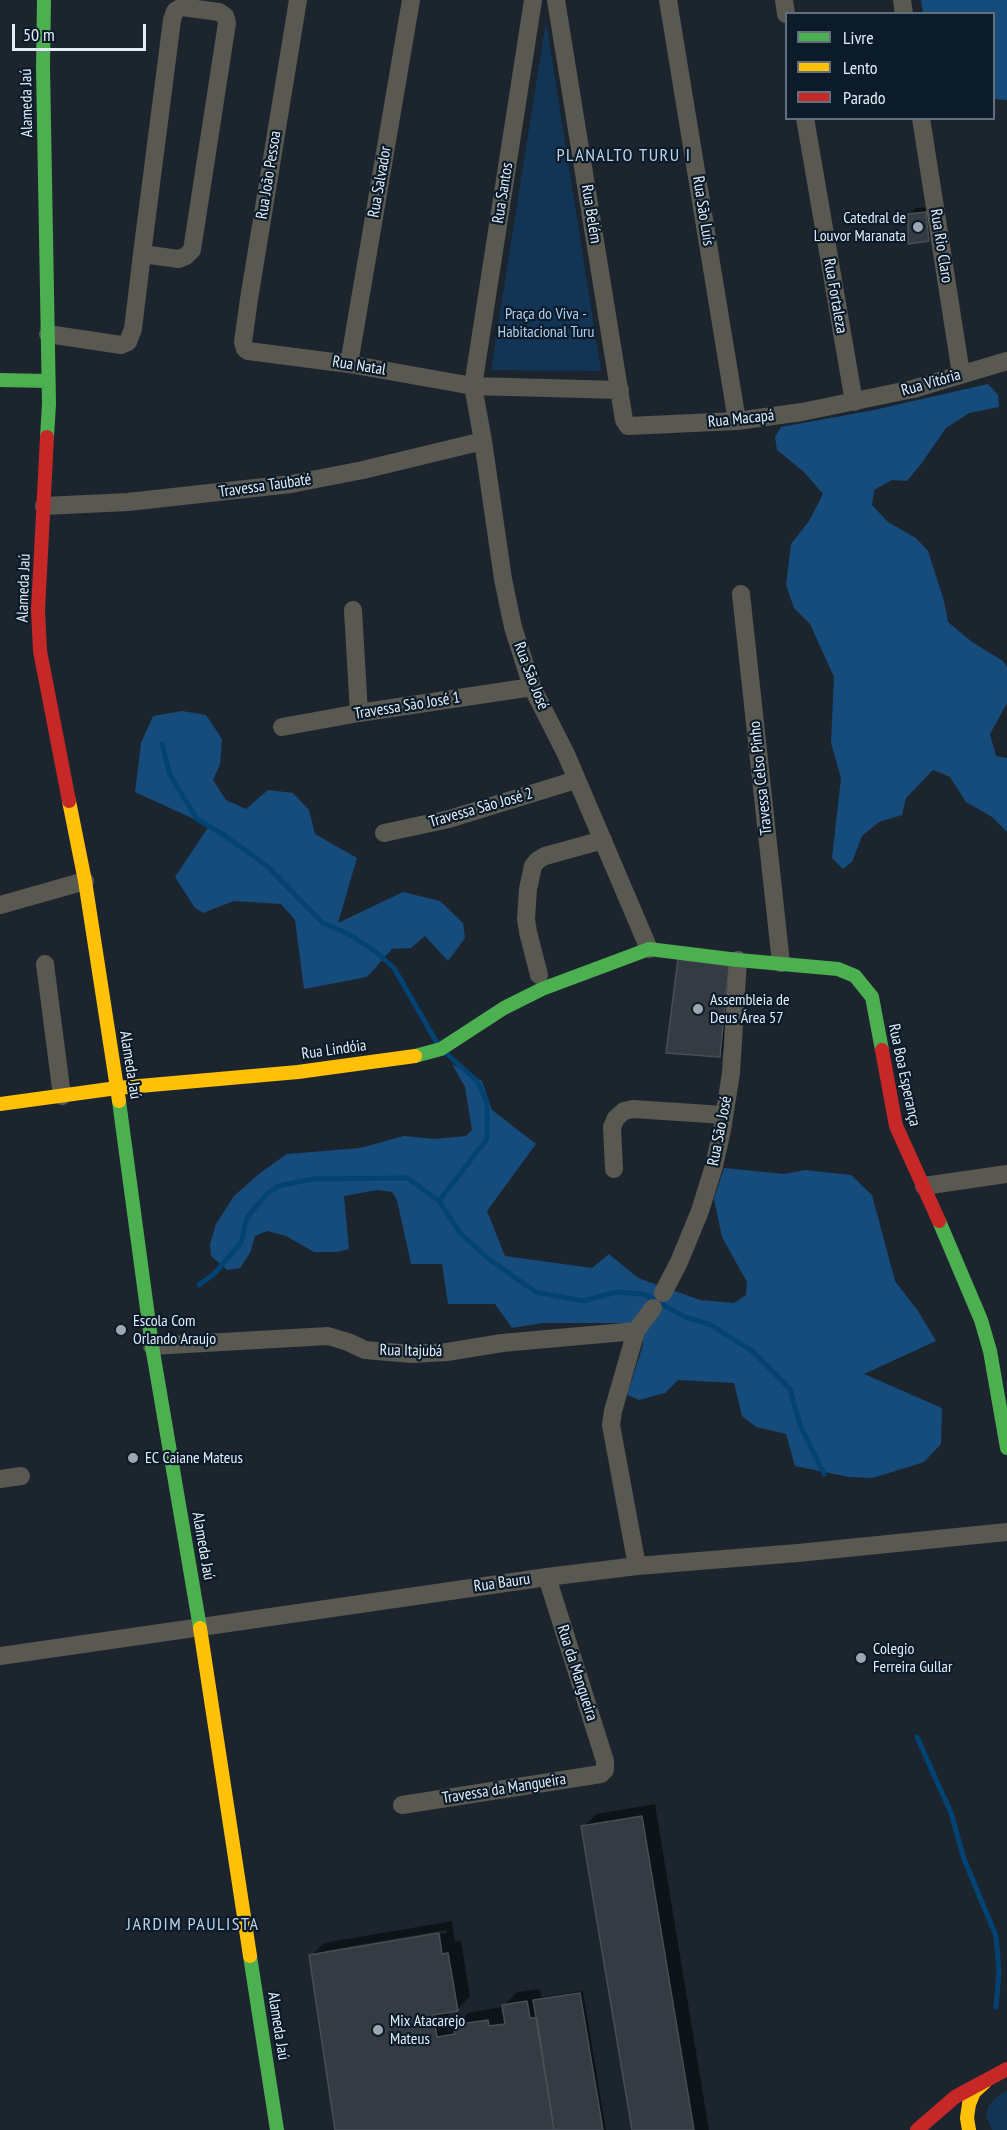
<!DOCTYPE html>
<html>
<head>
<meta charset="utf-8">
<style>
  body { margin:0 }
  #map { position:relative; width:1007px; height:2130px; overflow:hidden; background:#1c252e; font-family:"PT Sans Narrow",sans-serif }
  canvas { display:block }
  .legend { position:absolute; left:785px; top:12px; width:210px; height:108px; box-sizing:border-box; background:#0c1b2a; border:2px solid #626f7c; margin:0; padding:8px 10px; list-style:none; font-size:18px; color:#e3edf8 }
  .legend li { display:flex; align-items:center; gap:12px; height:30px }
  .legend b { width:30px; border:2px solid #626f7c }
  .scale { position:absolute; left:12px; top:24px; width:134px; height:27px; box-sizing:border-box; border:3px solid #e3edf8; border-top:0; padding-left:8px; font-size:18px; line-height:21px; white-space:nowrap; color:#e3edf8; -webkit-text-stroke:4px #0c1b2a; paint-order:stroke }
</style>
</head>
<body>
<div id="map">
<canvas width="1007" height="2130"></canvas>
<ul class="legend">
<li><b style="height:8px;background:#4caf50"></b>Livre</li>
<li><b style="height:8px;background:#ffc107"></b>Lento</li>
<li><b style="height:8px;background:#c62828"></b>Parado</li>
</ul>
<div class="scale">50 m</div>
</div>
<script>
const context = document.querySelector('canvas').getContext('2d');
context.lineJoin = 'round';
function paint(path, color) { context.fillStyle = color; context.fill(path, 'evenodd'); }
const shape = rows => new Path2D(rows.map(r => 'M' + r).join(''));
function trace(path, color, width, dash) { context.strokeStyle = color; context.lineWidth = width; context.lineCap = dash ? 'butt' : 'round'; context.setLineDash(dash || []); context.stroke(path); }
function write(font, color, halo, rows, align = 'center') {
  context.font = font + ' "PT Sans Narrow",sans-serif'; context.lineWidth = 4.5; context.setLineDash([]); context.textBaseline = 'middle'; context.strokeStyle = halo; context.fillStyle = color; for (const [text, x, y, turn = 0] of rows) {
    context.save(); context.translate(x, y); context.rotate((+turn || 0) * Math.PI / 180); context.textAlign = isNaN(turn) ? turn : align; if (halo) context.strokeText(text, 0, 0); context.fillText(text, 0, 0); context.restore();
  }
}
const green = shape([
  [546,21,601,371,491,370],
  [1007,2091,1007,2130,992,2130,986,2115,989,2105,999,2095]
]);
const forest = shape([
  [921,0,1007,0,1007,100,994,99,994,14,923,13],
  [988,384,998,395,999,407,969,413,946,428,921,464,907,481,892,480,874,490,872,505,888,522,916,538,928,551,944,601,948,622,972,642,1003,661,1007,667,1007,703,990,734,996,756,1007,758,1007,832,992,817,966,802,950,777,933,770,906,798,902,815,879,822,862,836,852,862,843,869,832,858,841,778,831,743,834,677,810,624,794,608,786,585,791,544,809,521,823,494,804,472,777,450,775,437,781,427,874,410],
  [182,711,206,715,222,739,220,764,213,780,226,800,246,809,268,790,293,793,309,810,315,834,357,858,338,923,403,892,440,901,463,923,465,938,448,961,425,936,411,948,392,949,367,977,304,989,295,920,281,904,234,901,203,913,195,908,175,877,209,826,135,792,141,743,153,716],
  [452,1064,482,1081,492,1110,536,1144,487,1211,505,1256,592,1268,609,1254,638,1278,700,1300,734,1303,746,1295,747,1282,722,1237,714,1199,724,1168,784,1174,805,1170,851,1175,872,1195,895,1281,918,1311,936,1341,864,1374,942,1408,941,1444,924,1462,873,1478,849,1477,795,1466,786,1434,756,1427,742,1416,734,1383,678,1380,665,1393,639,1400,627,1395,643,1345,643,1338,625,1323,543,1323,512,1328,495,1304,448,1304,442,1264,411,1264,397,1200,392,1192,378,1190,344,1196,349,1249,337,1252,314,1252,286,1236,267,1231,255,1236,250,1253,240,1268,227,1270,211,1256,210,1244,216,1224,234,1196,260,1173,287,1154,360,1148,404,1136,434,1139,466,1136,472,1130,465,1087]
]);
const shadow = shape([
  [932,207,935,233,928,239,909,214,916,208],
  [742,953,733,1042,720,1056,667,1051],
  [655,1804,709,2130,633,2130,583,1827,596,1814],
  [452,1921,455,1942,461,1941,470,1996,457,2010,448,2011,450,2025,457,2024,468,2013,501,2007,502,2014,505,2014,504,2005,517,1992,540,1989,541,1997,583,1991,606,2130,336,2130,311,1956,324,1943],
  [446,1930,447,1933,324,1954,324,1951]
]);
const stream = shape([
  [162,744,170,775,197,819,224,835,267,866,323,923,348,934,375,951,394,968,437,1043],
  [439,1201,487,1139,487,1102,477,1081,447,1054],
  [199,1285,214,1274,241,1243,247,1217,268,1193,278,1186,313,1179,407,1178,439,1201,460,1233,490,1260,536,1292,583,1301,617,1292,644,1294,685,1317,711,1325,752,1351,790,1389,800,1425,824,1474],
  [917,1737,951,1813,964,1859,996,1936,999,1971,996,2007]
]);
const building = shape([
  [926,212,929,241,908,244,908,214,926,212],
  [678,959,729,966,720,1057,666,1053,678,959],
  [642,1816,694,2130,632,2130,581,1826,642,1816],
  [439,1933,442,1954,448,1953,458,2011,433,2015,437,2037,455,2034,453,2025,488,2020,489,2026,505,2024,502,2005,527,2001,530,2018,537,2018,554,2130,335,2130,309,1955,439,1933],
  [580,1993,603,2130,554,2130,533,2000,580,1993]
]);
const street = shape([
  [298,0,249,299,243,342,245,349,248,351,349,364,473,386,620,390],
  [533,0,473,386,483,441,503,579,513,627,532,687,566,754,649,949],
  [556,0,624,420,628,426,737,421,802,412,913,389,1007,361],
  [668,0,737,421],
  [784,0,786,14],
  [902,0,904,14],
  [182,7,219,12,225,16,227,23,192,250,186,256,179,259,142,254,172,20,175,11,182,7],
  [805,118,854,402],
  [921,118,961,374],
  [48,334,121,345,128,342,133,329,142,254],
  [349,364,411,0],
  [44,506,128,502,291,484,363,470,483,441],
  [741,594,781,963],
  [353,610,359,713],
  [282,727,359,713,532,687],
  [384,833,449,819,576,780],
  [0,905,85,881],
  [45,964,62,1096],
  [539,975,528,932,526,919,528,889,533,866,538,860,545,856,603,840],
  [614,1169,612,1127,616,1118,624,1111,633,1109,724,1115],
  [924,1186,1007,1174],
  [663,1293,679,1262,700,1211,714,1166,722,1130,731,1073,738,960],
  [152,1346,328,1336,348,1342,365,1350,412,1354,447,1352,502,1343,636,1331],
  [0,1479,21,1476],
  [637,1566,611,1425,613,1411,636,1331,653,1308],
  [0,1656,547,1577,637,1566,798,1553,1007,1532],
  [402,1805,601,1774,605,1770,605,1761,547,1577]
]);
const fast = shape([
  [44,0,43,67,49,404,47,437],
  [0,380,48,381],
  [415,1056,441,1049,504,1008,542,989,649,949,738,960,838,969,855,976,872,997,882,1050],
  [119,1101,152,1346,200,1628],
  [939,1221,981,1320,990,1351,1007,1448],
  [250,1956,277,2130]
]);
const slow = shape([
  [69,801,85,881,119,1101],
  [0,1104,117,1088,298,1072,415,1056],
  [200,1628,250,1956],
  [969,2130,967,2118,969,2104,974,2092,985,2082]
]);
const jam = shape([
  [47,437,38,610,40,651,69,801],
  [882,1050,896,1126,939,1221],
  [917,2130,955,2097,1007,2069]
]);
const markers = [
  [918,227,6,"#9da7b1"],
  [698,1009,6,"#9da7b1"],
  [121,1330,6,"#9da7b1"],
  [133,1458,6,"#9da7b1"],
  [861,1658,6,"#9da7b1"],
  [378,2030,6,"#9da7b1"]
];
const streetNames = [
  ["Alameda Jaú",27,103,-91],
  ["Rua João Pessoa",269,175,-81],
  ["Rua Salvador",380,182,-80],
  ["Rua Santos",503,193,-81],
  ["Rua São Luís",703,211,81],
  ["Rua Belém",591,214,81],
  ["Rua Rio Claro",941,246,81],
  ["Rua Fortaleza",835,296,80],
  ["Rua Natal",359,366,9],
  ["Rua Vitória",931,383,-16],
  ["Rua Macapá",741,419,-6],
  ["Travessa Taubaté",265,486,-8],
  ["Alameda Jaú",24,588,-88],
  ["Rua São José",531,676,69],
  ["Travessa São José 1",407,706,-9],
  ["Travessa Celso Pinho",761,778,-96],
  ["Travessa São José 2",481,808,-16],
  ["Rua Lindóia",334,1050,-8],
  ["Alameda Jaú",130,1065,81],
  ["Rua Boa Esperança",904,1075,78],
  ["Rua São José",720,1131,-79],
  ["Rua Itajubá",411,1351,1],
  ["Alameda Jaú",203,1546,80],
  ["Rua Bauru",502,1583,-8],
  ["Rua da Mangueira",577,1673,72],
  ["Travessa da Mangueira",504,1789,-9],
  ["Alameda Jaú",278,2026,81]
];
const poiNames = [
  ["Catedral de",906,218,"right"],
  ["Louvor Maranata",906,236,"right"],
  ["Assembleia de",710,1000],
  ["Deus Área 57",710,1018],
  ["Escola Com",133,1321],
  ["Orlando Araujo",133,1339],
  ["EC Caiane Mateus",145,1458],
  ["Colegio",873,1649],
  ["Ferreira Gullar",873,1667],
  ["Mix Atacarejo",390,2021],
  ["Mateus",390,2039]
];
const parkNames = [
  ["Praça do Viva -",546,314],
  ["Habitacional Turu",546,332]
];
const neighbourhoodNames = [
  ["PLANALTO TURU I",624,156],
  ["JARDIM PAULISTA",193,1925]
];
paint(green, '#123555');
paint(forest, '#154c7c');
paint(shadow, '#0007');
trace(stream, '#034374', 5);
paint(building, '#343b42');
trace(building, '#474f56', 1.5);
trace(street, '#595851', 18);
trace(fast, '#4caf50', 14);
trace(slow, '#ffc107', 14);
trace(jam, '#c62828', 14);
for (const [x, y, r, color] of markers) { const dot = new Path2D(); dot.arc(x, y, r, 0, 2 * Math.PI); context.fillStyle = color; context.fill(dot); trace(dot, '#0c1b2a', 2); }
write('16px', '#e3edf8', '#0c1b2a', streetNames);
write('16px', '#e3edf8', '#0c1b2a', poiNames, 'left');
write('16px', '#b0ceee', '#0c1b2a', parkNames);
context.letterSpacing = '1.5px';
write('18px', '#c0d4e9', '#0c1b2a', neighbourhoodNames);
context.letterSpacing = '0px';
</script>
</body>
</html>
